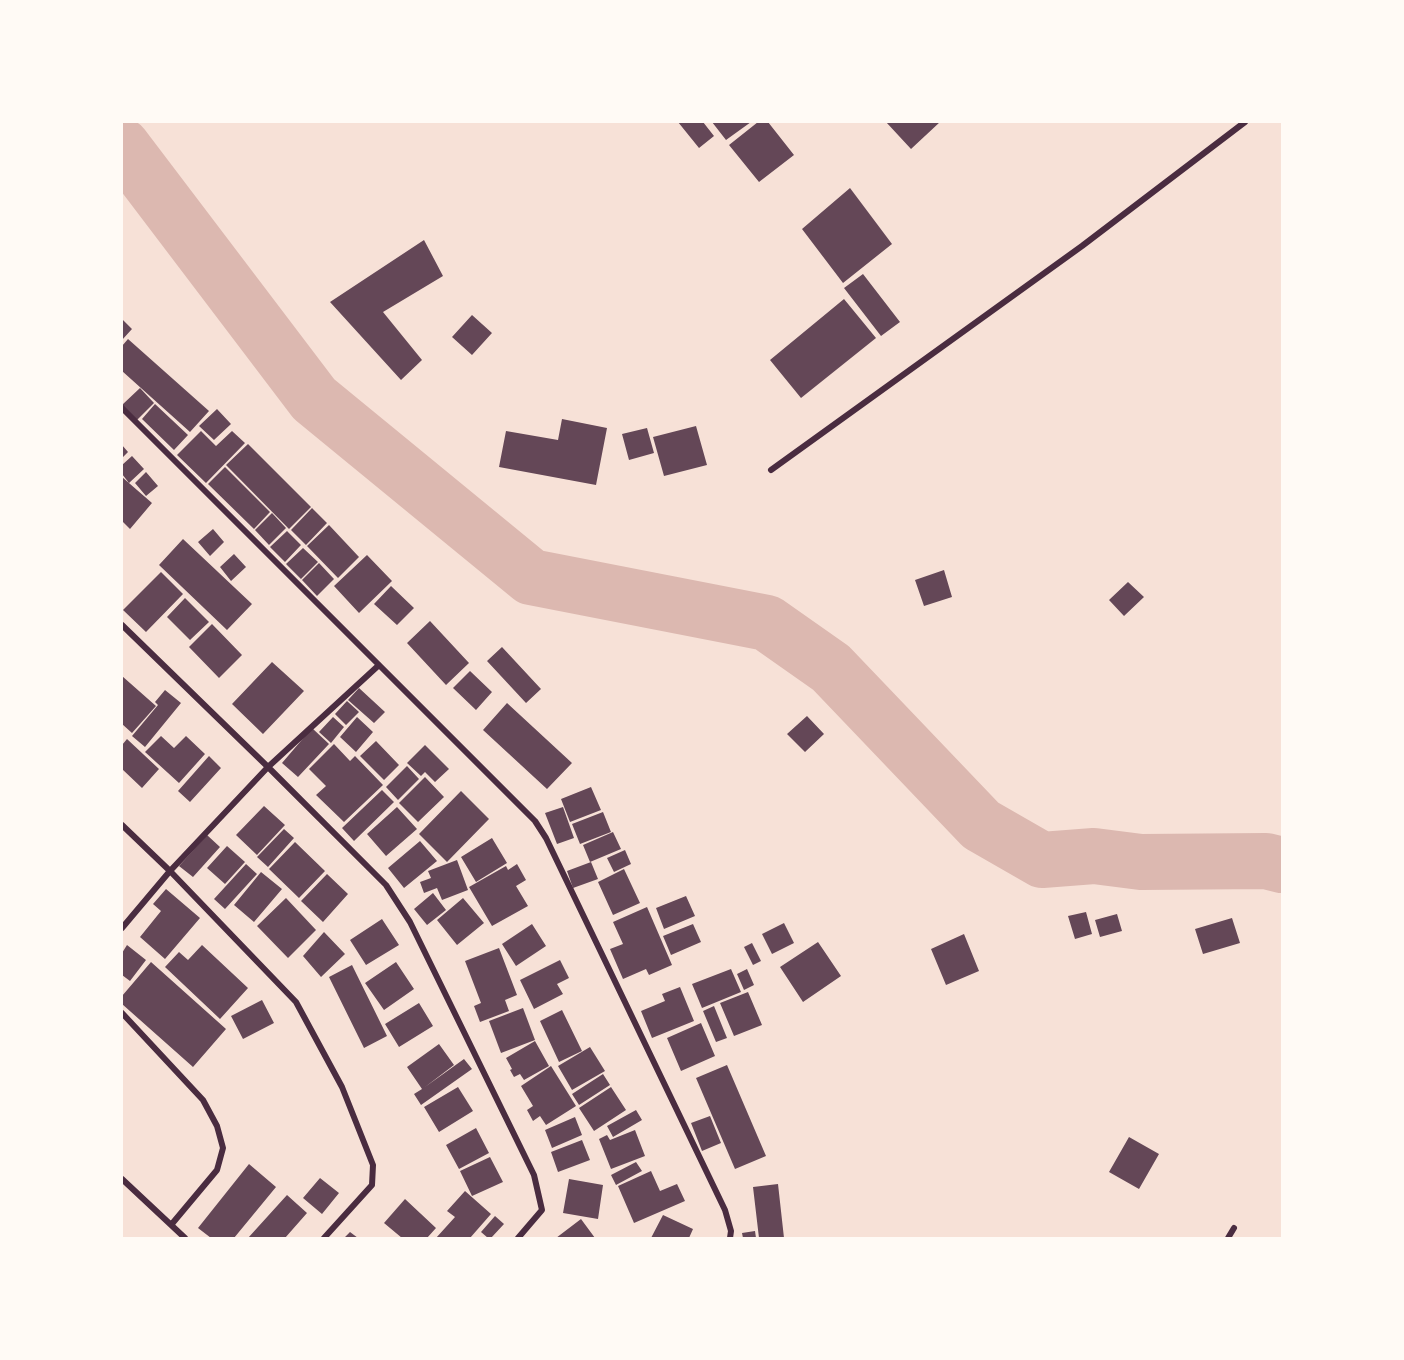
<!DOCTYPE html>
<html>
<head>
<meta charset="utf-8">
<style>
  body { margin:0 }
  #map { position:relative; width:1404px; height:1360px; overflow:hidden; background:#f7e1d7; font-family:"Asap Condensed",sans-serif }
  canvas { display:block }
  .frame { position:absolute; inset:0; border:123px solid #fffaf5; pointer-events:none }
</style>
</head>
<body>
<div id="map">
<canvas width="1404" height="1360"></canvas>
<div class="frame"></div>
</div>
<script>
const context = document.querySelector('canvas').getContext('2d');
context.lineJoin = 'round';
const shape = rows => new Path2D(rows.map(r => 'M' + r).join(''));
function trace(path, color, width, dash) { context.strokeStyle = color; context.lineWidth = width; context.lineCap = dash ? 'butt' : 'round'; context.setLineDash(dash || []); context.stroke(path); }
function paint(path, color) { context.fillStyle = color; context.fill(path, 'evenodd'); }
const river = shape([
  [122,146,314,399,531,577,767,623,831,668,981,825,1042,860,1094,856,1141,862,1266,861,1282,865]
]);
const building = shape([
  [678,122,703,122,714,136,699,148],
  [712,122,751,122,726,140],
  [758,122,768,122,794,155,759,182,729,145],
  [886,122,940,122,911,149],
  [850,188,892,244,843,283,802,229],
  [424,240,443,276,383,312,422,360,401,380,330,302],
  [863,274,900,322,881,336,844,288],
  [844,299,876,338,801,398,770,360],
  [472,315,492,333,472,355,452,337],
  [122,319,132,329,122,340],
  [128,339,209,411,190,432,122,371,122,346],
  [140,388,154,403,137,420,122,405],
  [155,404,188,435,174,450,142,419],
  [217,409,231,424,214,440,199,426],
  [562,419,607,428,596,485,499,467,506,431,558,440],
  [696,426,707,465,664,476,653,437],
  [647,428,654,453,629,460,622,434],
  [201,431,216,446,232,431,245,443,206,483,177,455],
  [248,444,311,507,289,529,226,465],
  [122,445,128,452,122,458],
  [132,456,144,469,129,483,122,474,122,465],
  [225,467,270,512,254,529,208,484],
  [146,472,158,486,146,496,135,483],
  [122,477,152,503,130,529,122,521],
  [312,508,327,523,306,545,291,530],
  [272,513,286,528,269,545,255,530],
  [329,525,359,557,338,578,307,546],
  [213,529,224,542,210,556,198,542],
  [287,531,301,545,285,562,270,547],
  [183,539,252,604,227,630,159,565],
  [303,548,318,562,301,579,286,564],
  [234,554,246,567,231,581,220,567],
  [367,555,392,581,359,613,334,586],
  [319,563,334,579,317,596,302,580],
  [944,570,952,597,924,606,915,580],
  [161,572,183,594,146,632,123,610],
  [1128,582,1144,597,1124,616,1109,600],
  [391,586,414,608,397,625,374,604],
  [185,598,209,622,190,640,167,617],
  [430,621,469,663,446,685,407,643],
  [212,624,242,655,219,678,189,647],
  [502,647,541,689,526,703,487,661],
  [272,662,304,691,263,734,232,704],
  [470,671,492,692,476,710,453,688],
  [122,676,156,706,132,733,122,724],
  [359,688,385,712,374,723,348,700],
  [165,690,181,703,145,747,132,736,158,705,155,702],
  [347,701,359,712,346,725,335,714],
  [507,703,572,763,547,789,483,730],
  [807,716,824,734,805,752,787,734],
  [333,717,344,727,331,743,319,732],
  [357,717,373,732,356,752,340,737],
  [312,728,329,744,298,777,282,763],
  [161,736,174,748,186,736,205,754,179,783,145,752],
  [127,739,159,769,142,788,122,769,122,745],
  [376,741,399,765,384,780,360,756],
  [334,744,350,761,355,756,383,785,344,822,316,795,326,786,309,769],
  [425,745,449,769,435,782,425,772,421,776,407,763],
  [209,756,221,768,190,802,178,791],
  [407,766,419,779,398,800,386,787],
  [425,777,444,797,418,822,399,803],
  [591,787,601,810,570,822,561,799],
  [382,790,394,802,354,841,342,828],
  [461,791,489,819,447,862,419,834],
  [264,806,285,825,257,855,236,835],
  [397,807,417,829,386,856,367,834],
  [563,807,574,838,557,844,545,813],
  [603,812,611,832,580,844,572,824],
  [284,829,294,838,268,867,257,857],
  [613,832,621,849,590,862,583,845],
  [207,835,220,847,193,877,179,866],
  [492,838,507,863,476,882,461,857],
  [420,841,437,861,404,888,388,868],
  [295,842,325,871,299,898,269,869],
  [227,846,245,862,225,884,207,868],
  [625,850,631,864,614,872,607,858],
  [457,860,468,890,442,900,437,888,424,893,420,882,431,878,428,871],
  [591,862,598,879,573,888,567,871],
  [246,864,257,874,225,909,214,899],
  [517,864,526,880,516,886,528,906,492,926,469,887,506,866,508,870],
  [624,869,640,903,613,915,598,882],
  [261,872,282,889,254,922,234,905],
  [327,874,348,894,323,922,301,901],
  [166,889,200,918,165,959,140,937,161,911,153,904],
  [433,893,446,910,427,925,414,909],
  [686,896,695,916,664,929,656,908],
  [286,898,316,930,288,958,257,926],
  [463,898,484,923,457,945,437,920],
  [647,907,672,965,649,975,646,969,623,979,610,949,623,944,613,922],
  [1086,912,1092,934,1075,939,1068,916],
  [1117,914,1122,931,1100,937,1095,920],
  [1232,918,1240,943,1203,954,1195,929],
  [382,919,399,945,366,965,350,940],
  [784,923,794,943,772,954,762,934],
  [532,924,546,946,516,966,502,944],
  [693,924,701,942,671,955,663,936],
  [324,932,345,954,321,977,303,956],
  [964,934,979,971,946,985,931,949],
  [818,942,841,976,803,1002,780,967],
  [752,943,761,961,753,965,744,947],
  [127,945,146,960,130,981,122,975,122,953],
  [202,945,248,988,220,1019,165,967,179,952,188,960],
  [499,948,517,995,505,1000,509,1011,480,1022,474,1006,481,1003,465,961],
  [560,960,569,978,557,984,563,994,534,1009,520,980],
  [151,962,226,1029,193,1067,122,1004,122,996],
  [396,962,414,989,384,1010,365,983],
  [352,965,387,1036,364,1048,329,977],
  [731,969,741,992,702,1008,692,984],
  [747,969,754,985,744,990,737,974],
  [680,987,694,1021,652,1038,641,1011,665,1001,662,994],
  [748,992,762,1025,734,1036,720,1003],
  [262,1000,274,1023,243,1039,231,1016],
  [419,1003,433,1026,399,1047,385,1024],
  [714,1006,727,1038,716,1042,703,1011],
  [523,1008,535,1040,501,1053,489,1021],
  [562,1010,582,1051,559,1062,540,1021],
  [701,1023,715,1056,681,1071,667,1038],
  [535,1041,549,1066,524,1080,520,1074,514,1077,510,1070,512,1069,506,1058],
  [439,1044,454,1065,425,1087,464,1059,472,1069,421,1105,414,1094,422,1089,407,1067],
  [590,1047,605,1071,572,1090,558,1066],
  [727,1065,766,1156,735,1169,696,1078],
  [551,1066,576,1106,546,1125,540,1116,533,1121,527,1110,533,1106,521,1086],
  [603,1074,610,1085,579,1105,572,1094],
  [458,1087,473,1111,439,1132,424,1107],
  [611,1087,626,1110,594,1131,579,1108],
  [636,1110,642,1120,613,1137,607,1126],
  [710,1116,721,1143,702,1151,691,1123],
  [575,1117,582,1135,552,1148,545,1130],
  [476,1128,489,1153,459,1169,446,1145],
  [635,1130,645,1156,611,1169,599,1139,607,1135,610,1140],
  [1129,1137,1159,1154,1139,1189,1109,1172],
  [582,1140,590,1160,558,1172,551,1152],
  [490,1157,503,1182,472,1196,460,1171],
  [636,1162,642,1171,616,1185,611,1175],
  [249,1164,276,1187,234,1238,211,1238,198,1228],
  [651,1171,660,1191,677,1184,685,1201,634,1223,618,1186],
  [320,1178,339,1193,322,1214,303,1198],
  [569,1179,603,1185,598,1219,563,1213],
  [778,1184,784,1238,759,1238,753,1187],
  [465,1191,491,1214,470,1238,436,1238,455,1217,447,1211],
  [287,1195,307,1213,285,1238,248,1238],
  [405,1199,436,1228,427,1238,402,1238,384,1223],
  [663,1215,693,1229,689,1238,651,1238],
  [495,1216,504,1224,491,1238,488,1238,481,1232],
  [581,1219,595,1238,556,1238],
  [755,1231,756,1238,743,1238,742,1233],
  [350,1232,358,1238,344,1238]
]);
const minor = shape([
  [122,408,535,821,546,838,725,1210,731,1231,730,1238],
  [771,470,1082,246,1245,122],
  [122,625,268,767,386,885,410,922,534,1175,542,1210,518,1238],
  [122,825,170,871,296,1002,342,1087,373,1165,372,1185,324,1238],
  [122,928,170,871,268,767,379,665],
  [122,1013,203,1100,217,1126,223,1148,217,1170,171,1225],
  [122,1179,185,1238],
  [1228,1238,1234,1228]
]);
trace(river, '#dcb8b0', 56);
paint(building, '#644757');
trace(minor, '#4a2c40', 6);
</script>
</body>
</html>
